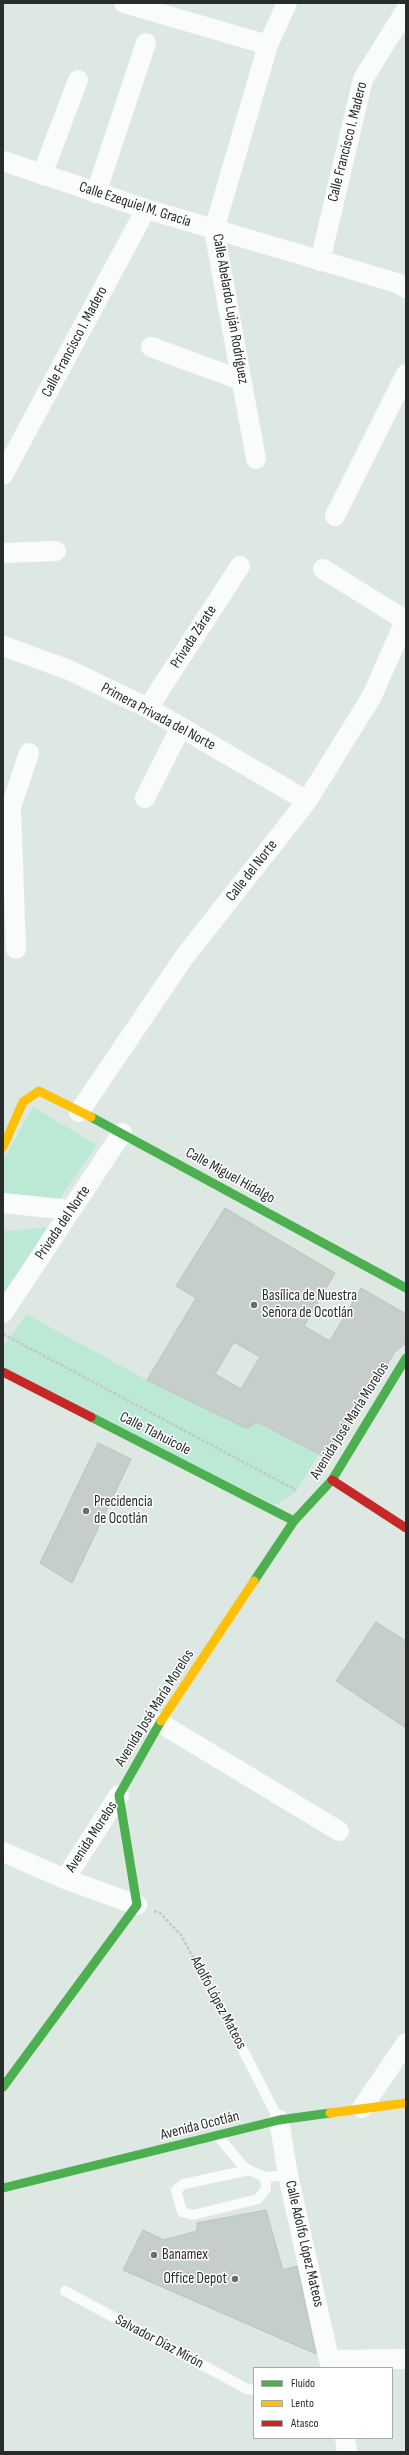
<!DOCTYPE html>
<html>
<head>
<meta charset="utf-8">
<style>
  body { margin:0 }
  #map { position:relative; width:409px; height:2455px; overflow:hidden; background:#dee8e3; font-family:"Sofia Sans Condensed",sans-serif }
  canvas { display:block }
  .frame { position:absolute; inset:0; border:4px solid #272d2a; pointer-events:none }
  .legend { position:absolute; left:253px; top:2367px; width:140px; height:72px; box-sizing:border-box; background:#fff; border:1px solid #a9abaa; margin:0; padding:5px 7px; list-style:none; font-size:12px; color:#272d2a }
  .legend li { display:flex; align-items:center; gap:8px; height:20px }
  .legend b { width:20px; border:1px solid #a9abaa }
</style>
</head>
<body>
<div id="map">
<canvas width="409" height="2455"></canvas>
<div class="frame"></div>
<ul class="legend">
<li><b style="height:5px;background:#4caf50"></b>Fluido</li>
<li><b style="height:5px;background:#ffc107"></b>Lento</li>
<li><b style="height:5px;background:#c62828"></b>Atasco</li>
</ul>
</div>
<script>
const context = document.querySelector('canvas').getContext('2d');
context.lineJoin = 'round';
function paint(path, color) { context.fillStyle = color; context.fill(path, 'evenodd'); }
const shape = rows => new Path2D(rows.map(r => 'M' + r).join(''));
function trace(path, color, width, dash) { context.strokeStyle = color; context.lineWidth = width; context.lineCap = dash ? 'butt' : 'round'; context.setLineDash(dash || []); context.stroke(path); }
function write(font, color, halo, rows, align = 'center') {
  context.font = font + ' "Sofia Sans Condensed",sans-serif'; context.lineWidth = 3; context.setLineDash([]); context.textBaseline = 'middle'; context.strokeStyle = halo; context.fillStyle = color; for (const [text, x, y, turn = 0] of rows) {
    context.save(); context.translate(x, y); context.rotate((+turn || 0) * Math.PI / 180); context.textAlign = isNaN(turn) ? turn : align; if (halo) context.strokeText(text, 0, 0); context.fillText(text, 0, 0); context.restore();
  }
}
const green = shape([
  [33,1107,97,1145,57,1202,3,1199,3,1160],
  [53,1227,3,1294,3,1231],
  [26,1314,147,1380,246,1428,258,1422,318,1455,295,1493,275,1505,3,1369,3,1347]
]);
const building = shape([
  [225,1208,335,1273,304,1326,330,1341,361,1288,406,1314,406,1343,395,1352,328,1459,258,1422,246,1428,147,1380,196,1298,176,1286,225,1208],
  [234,1342,260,1357,241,1389,215,1374,234,1342],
  [98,1443,131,1459,72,1583,40,1563,98,1443],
  [376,1622,406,1641,406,1728,336,1681,376,1622],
  [266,2210,283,2270,297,2266,316,2354,123,2270,143,2230,164,2240,197,2231,197,2223,266,2210]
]);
const path = shape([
  [3,1334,296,1490],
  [154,1911,160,1913,181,1935,237,2039]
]);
const lane = shape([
  [243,2050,279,2120],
  [218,2136,242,2165,249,2170,265,2177,288,2175],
  [249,2170,184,2184,176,2190,182,2212,193,2215,258,2199,266,2189,265,2177],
  [65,2291,247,2389,254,2390]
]);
const street = shape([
  [124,3,268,45],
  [3,161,146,209,397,283,406,288],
  [42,175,78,80],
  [96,193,146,43],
  [320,261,363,79,406,10],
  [151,347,241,380],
  [256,459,214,230,268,45,287,3],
  [3,475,146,209],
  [335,516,406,374],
  [3,553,56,551],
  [323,569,405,620],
  [3,646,69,670,148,708,307,801],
  [148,708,240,566],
  [145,798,181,727],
  [16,949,11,807,29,753],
  [79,1112,185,956,307,801,372,696,406,619],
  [3,1203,70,1210],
  [3,1313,122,1133],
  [160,1723,339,1831],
  [3,1852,65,1879,137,1905],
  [65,1879,119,1795],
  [362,2108,406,2043],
  [279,2120,288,2175,331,2368],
  [330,2360,406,2359],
  [345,2438,347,2452]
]);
const fast = shape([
  [91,1117,406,1288],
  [91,1417,294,1521],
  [254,1581,294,1521,332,1480,406,1358],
  [3,2087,137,1905,119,1795,161,1721],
  [3,2188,279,2120,330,2113]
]);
const slow = shape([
  [3,1147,23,1102,39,1091,91,1117],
  [161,1721,254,1581],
  [330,2113,406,2103]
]);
const jam = shape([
  [3,1372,91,1417],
  [332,1480,406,1528]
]);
const markers = [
  [254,1305,4,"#676e6b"],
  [86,1511,4,"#676e6b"],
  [154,2255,4,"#676e6b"],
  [235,2279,4,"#676e6b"]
];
const streetNames = [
  ["Calle Francisco I. Madero",348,142,-76],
  ["Calle Ezequiel M. Gracía",135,205,18],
  ["Calle Abelardo Luján Rodríguez",230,309,80],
  ["Calle Francisco I. Madero",75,342,-62],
  ["Privada Zárate",194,637,-57],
  ["Primera Privada del Norte",158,717,28],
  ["Calle del Norte",252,871,-52],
  ["Calle Miguel Hidalgo",230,1176,29],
  ["Privada del Norte",63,1223,-56],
  ["Avenida José María Morelos",350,1421,-58],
  ["Calle Tlahuicole",155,1434,27],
  ["Avenida José María Morelos",155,1708,-58],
  ["Avenida Morelos",92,1837,-57],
  ["Adolfo López Mateos",218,2003,62],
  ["Avenida Ocotlán",200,2126,-14],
  ["Calle Adolfo López Mateos",304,2244,77],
  ["Salvador Díaz Mirón",159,2342,28]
];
const poiNames = [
  ["Basílica de Nuestra",262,1296],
  ["Señora de Ocotlán",262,1313],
  ["Precidencia",94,1502],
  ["de Ocotlán",94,1519],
  ["Banamex",162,2255],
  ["Office Depot",227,2279,"right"]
];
paint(green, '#bce9d5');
paint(building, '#c6ceca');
trace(building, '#bac2be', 1);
trace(path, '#c3c7c5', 2.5, [3, 2]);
trace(lane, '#fafcfb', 10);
trace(street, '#fafcfb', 20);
trace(fast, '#4caf50', 9);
trace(slow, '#ffc107', 9);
trace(jam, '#c62828', 9);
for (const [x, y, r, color] of markers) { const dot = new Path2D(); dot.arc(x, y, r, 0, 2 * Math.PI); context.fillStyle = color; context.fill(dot); trace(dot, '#fff', 1.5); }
write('15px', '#272d2a', '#fff', streetNames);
write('15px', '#272d2a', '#fff', poiNames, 'left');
</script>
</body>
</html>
